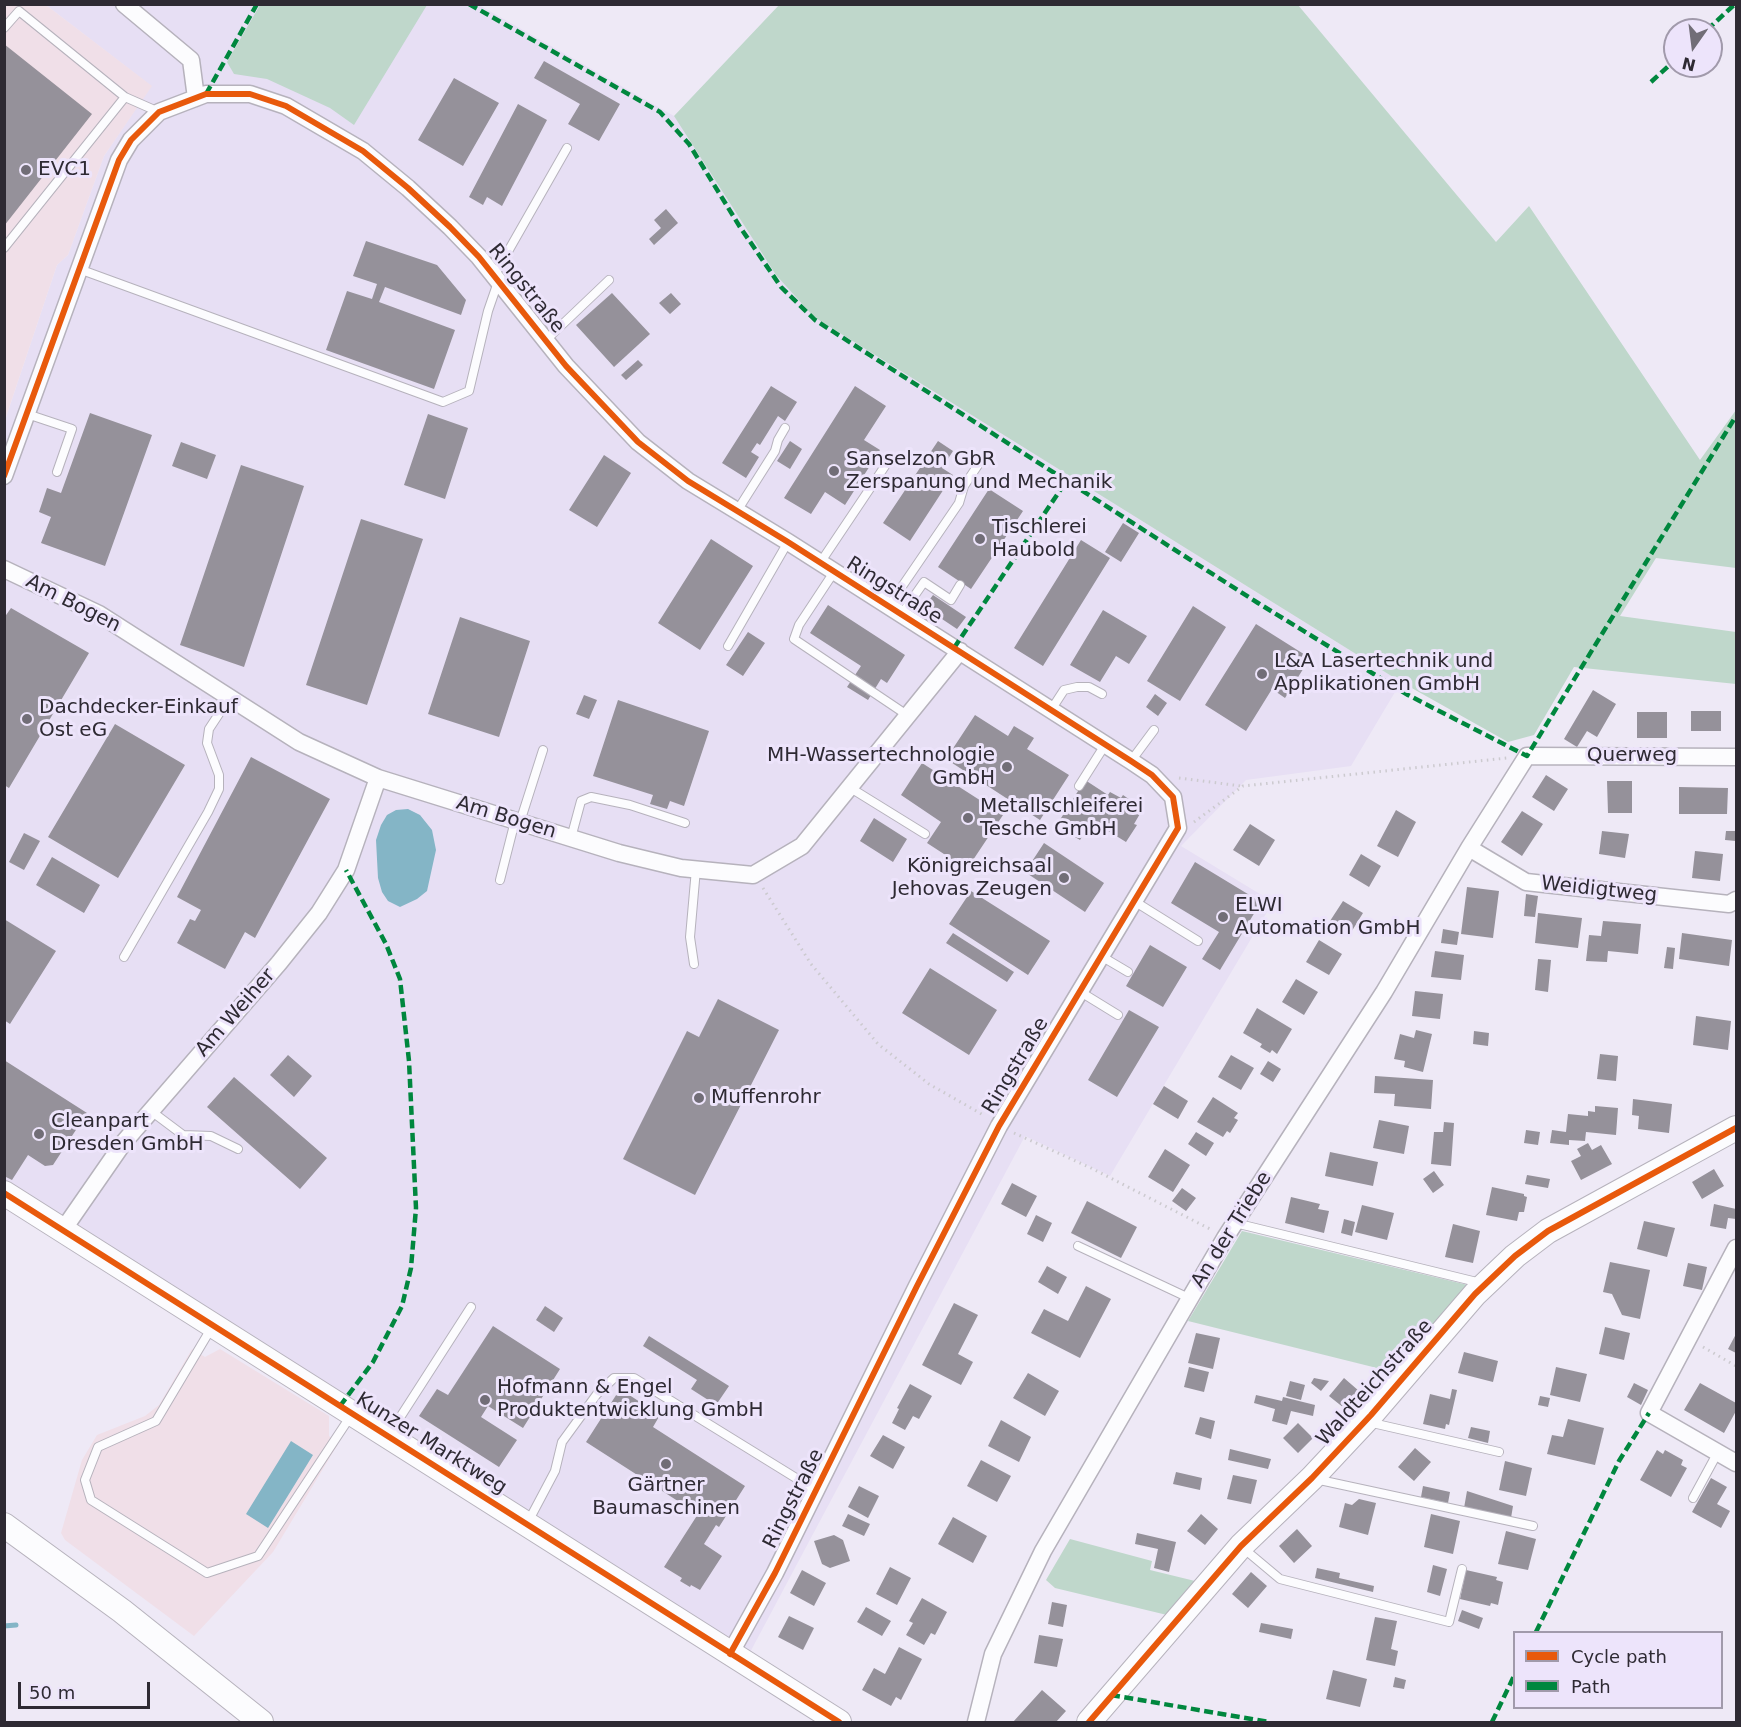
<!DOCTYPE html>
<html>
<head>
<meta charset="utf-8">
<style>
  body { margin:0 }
  #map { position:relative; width:1741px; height:1727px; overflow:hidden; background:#eee9f6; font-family:"DejaVu Sans",sans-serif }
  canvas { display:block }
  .frame { position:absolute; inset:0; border:6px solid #2e2a33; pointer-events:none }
  .legend { position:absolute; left:1513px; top:1631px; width:210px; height:78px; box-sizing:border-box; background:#ede4fb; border:2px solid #a19aab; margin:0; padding:8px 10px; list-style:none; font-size:18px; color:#2e2a33 }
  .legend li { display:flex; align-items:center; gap:12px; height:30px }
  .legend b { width:30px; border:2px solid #a19aab }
  .north { position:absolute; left:1663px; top:18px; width:60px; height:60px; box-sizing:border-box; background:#ede4fb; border:2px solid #a19aab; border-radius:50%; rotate:194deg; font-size:16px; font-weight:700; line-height:24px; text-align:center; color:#2e2a33 }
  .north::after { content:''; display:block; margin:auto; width:21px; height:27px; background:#716d77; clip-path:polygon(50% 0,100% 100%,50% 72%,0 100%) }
  .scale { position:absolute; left:18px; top:1682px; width:132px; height:27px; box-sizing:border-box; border:3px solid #2e2a33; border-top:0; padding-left:8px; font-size:18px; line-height:21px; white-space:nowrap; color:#2e2a33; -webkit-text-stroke:4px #ede4fb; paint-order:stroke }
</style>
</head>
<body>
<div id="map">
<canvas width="1741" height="1727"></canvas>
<div class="frame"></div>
<ul class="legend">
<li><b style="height:8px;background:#e8590c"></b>Cycle path</li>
<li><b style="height:8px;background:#00873e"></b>Path</li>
</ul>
<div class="north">N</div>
<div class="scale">50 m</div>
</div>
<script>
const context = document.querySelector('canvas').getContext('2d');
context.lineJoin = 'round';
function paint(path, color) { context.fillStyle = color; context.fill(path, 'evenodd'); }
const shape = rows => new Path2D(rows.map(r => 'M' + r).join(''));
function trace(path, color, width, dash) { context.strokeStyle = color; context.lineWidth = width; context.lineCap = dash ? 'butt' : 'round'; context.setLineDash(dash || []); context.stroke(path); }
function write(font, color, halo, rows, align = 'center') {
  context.font = font + ' "DejaVu Sans",sans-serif'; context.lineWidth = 6; context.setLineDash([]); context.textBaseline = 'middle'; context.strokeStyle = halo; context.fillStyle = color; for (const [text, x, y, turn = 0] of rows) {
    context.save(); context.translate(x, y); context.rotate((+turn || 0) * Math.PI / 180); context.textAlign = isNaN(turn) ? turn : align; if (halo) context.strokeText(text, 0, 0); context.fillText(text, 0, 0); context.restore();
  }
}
const built = shape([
  [46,5,479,5,674,116,776,275,814,317,1401,682,1351,766,1246,780,1181,846,1273,902,1110,1176,1025,1136,739,1673,5,1206,5,420,57,265,68,255,104,156,151,86]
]);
const industrial = shape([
  [5,5,46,5,152,86,104,156,68,255,57,265,5,420],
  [192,1349,205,1357,220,1349,329,1416,329,1436,338,1444,273,1552,194,1636,65,1540,61,1533,82,1460,97,1435,145,1416,159,1405]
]);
const green = shape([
  [780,4,1298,5,1496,242,1529,206,1700,460,1736,410,1736,568,1656,558,1620,616,1736,632,1736,684,1574,667,1534,735,1508,742,1401,682,814,317,776,275,674,116],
  [260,5,260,4,427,5,354,125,330,108,267,79,234,74,227,62],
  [1242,1231,1468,1285,1393,1372,1188,1321],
  [1070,1539,1152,1561,1150,1570,1195,1581,1167,1615,1055,1588,1046,1580]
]);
const water = shape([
  [408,809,420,815,432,830,436,850,427,891,417,899,400,907,388,901,382,892,378,878,376,840,381,825,387,815,396,810],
  [291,1441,313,1455,268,1528,246,1514]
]);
const stream = shape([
  [4,1626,16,1625]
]);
const building = shape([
  [4,44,92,114,4,226],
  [544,61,620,104,599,141,568,124,580,104,534,78],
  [454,78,499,103,463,166,418,140],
  [518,104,547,120,502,206,487,197,483,205,469,197],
  [666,209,678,223,654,245,649,239,661,228,654,220],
  [366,241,437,265,466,300,461,315,385,287,379,302,455,330,434,389,326,350,347,291,372,299,377,284,353,276],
  [612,293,650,334,614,367,576,325],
  [671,293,681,304,670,314,659,303],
  [638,360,643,365,626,380,621,375],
  [771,386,797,402,785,421,778,416,760,445,757,443,751,452,759,457,746,478,722,463],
  [855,386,886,406,864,440,880,450,845,505,825,492,811,514,784,498],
  [90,413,152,435,105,566,41,543,51,517,39,512,47,488,61,493],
  [428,414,468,428,445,499,404,485],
  [790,441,802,449,790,469,777,461],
  [938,441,953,451,942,468,953,475,910,541,883,523],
  [181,442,216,455,207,479,172,466],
  [604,455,631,473,597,527,569,510],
  [241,465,304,486,244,667,180,645],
  [989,489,1023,511,971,589,938,567],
  [361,519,423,539,367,705,306,685],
  [1123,523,1139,533,1121,562,1105,552],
  [711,539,753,566,700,650,658,623],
  [1081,540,1110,558,1043,666,1014,648],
  [933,595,966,617,957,629,924,607],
  [828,605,905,655,887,683,881,679,868,700,847,687,861,666,810,633],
  [1193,606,1226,627,1180,701,1147,681],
  [11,608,89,653,9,788,4,785,4,618],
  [1103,610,1147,636,1129,664,1116,656,1100,682,1070,665],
  [460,617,530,641,499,737,428,714],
  [1256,624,1310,658,1285,698,1272,689,1246,731,1205,705],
  [748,632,765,643,743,676,726,665],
  [1593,690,1616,704,1597,737,1587,731,1577,747,1564,739],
  [1155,694,1167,703,1158,716,1146,707],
  [584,695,597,700,589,719,576,714],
  [618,700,709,731,684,806,670,801,667,809,650,804,653,795,593,776],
  [1691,711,1721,711,1721,731,1691,731],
  [1637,712,1667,712,1667,738,1637,738],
  [975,715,1008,736,1014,726,1034,738,1027,749,1069,775,1040,820,946,759],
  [115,724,185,765,118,878,48,837],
  [251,757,330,799,255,938,245,932,225,969,177,943,190,919,195,921,201,910,177,897],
  [922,763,1003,815,967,869,927,843,941,822,901,795],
  [1546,775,1568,789,1554,811,1532,797],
  [1085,780,1108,795,1110,792,1121,798,1123,795,1136,804,1134,807,1141,812,1134,824,1137,825,1126,842,1092,821,1080,840,1056,826],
  [1607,781,1632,781,1632,813,1608,813],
  [1679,787,1728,788,1727,814,1679,814],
  [1396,810,1416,822,1398,857,1377,846],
  [1522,811,1543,824,1522,856,1501,842],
  [874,818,907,839,893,862,860,841],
  [1250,824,1275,840,1259,866,1233,850],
  [1602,831,1629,834,1625,858,1599,854],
  [1726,831,1736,831,1736,841,1725,840],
  [24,833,40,841,24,870,9,862],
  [1044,843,1104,883,1085,912,1025,872],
  [1695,851,1723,854,1720,881,1692,878],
  [1361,854,1381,866,1369,887,1349,875],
  [52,857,100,885,84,913,36,885],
  [1195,862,1261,902,1220,970,1202,959,1219,932,1171,903],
  [1467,887,1499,891,1493,938,1461,934],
  [971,891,1050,941,1028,975,949,924],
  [1526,894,1538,896,1535,917,1524,916],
  [1343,901,1363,913,1350,934,1330,921],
  [1538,913,1582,918,1578,948,1535,943],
  [4,919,56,951,10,1024,4,1020],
  [1603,921,1641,924,1638,954,1608,951,1607,962,1586,961,1589,935,1601,936],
  [1443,929,1459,932,1457,945,1441,943],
  [953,933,1014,972,1007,982,946,943],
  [1682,933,1732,940,1729,966,1679,959],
  [1319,940,1342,954,1329,975,1306,962],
  [1150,945,1187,967,1163,1007,1126,986],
  [1667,947,1675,948,1673,969,1664,968],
  [1435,951,1464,955,1461,980,1431,977],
  [1538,959,1551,960,1548,992,1535,990],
  [930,968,997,1010,969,1055,902,1013],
  [1296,979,1318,992,1304,1015,1282,1002],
  [1415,991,1443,994,1440,1019,1412,1016],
  [718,999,779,1030,695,1195,623,1159,687,1031,699,1037],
  [1257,1008,1292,1029,1277,1054,1272,1050,1270,1053,1260,1047,1262,1044,1243,1033],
  [1129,1010,1159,1027,1117,1097,1088,1080],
  [1696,1016,1731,1021,1728,1050,1693,1045],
  [1416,1030,1432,1034,1423,1072,1404,1067,1405,1061,1394,1059,1400,1034,1414,1038],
  [1474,1031,1489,1033,1488,1046,1473,1044],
  [1600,1054,1618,1056,1616,1081,1597,1079],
  [288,1055,312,1076,294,1097,270,1075],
  [1231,1055,1254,1068,1241,1090,1218,1077],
  [4,1060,87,1113,53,1165,45,1166,28,1155,12,1180,4,1176],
  [1268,1061,1281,1069,1273,1082,1260,1074],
  [1375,1076,1433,1080,1431,1109,1394,1106,1395,1094,1374,1093],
  [234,1077,327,1158,300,1189,207,1107],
  [1164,1086,1188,1101,1178,1119,1153,1104],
  [1213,1097,1238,1113,1234,1118,1238,1120,1230,1133,1227,1131,1223,1137,1197,1122],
  [1633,1099,1672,1104,1669,1133,1638,1129,1639,1116,1632,1115],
  [1595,1106,1618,1108,1616,1135,1586,1132,1585,1141,1569,1140,1569,1145,1550,1143,1552,1130,1566,1132,1568,1114,1588,1116,1588,1111,1595,1112],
  [1379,1120,1409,1126,1404,1154,1373,1148],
  [1444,1122,1454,1123,1451,1166,1431,1164,1434,1132,1443,1132],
  [1526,1130,1540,1132,1538,1145,1524,1143],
  [1196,1132,1214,1143,1206,1156,1188,1144],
  [1588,1143,1592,1150,1601,1145,1612,1164,1581,1180,1571,1161,1581,1156,1577,1149],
  [1165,1149,1190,1165,1173,1192,1148,1177],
  [1330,1152,1378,1162,1373,1186,1325,1176],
  [1714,1169,1724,1186,1702,1199,1692,1182],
  [1434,1171,1444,1185,1433,1193,1423,1179],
  [1527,1175,1550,1179,1548,1188,1525,1184],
  [1012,1183,1037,1196,1026,1217,1001,1204],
  [1492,1187,1524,1194,1524,1196,1527,1197,1524,1212,1519,1212,1517,1221,1486,1215],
  [1182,1188,1196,1198,1186,1211,1172,1201],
  [1291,1197,1320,1204,1318,1209,1329,1211,1324,1233,1285,1223],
  [1087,1201,1137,1227,1121,1258,1071,1233],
  [1714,1204,1736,1209,1736,1219,1728,1218,1726,1229,1710,1226],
  [1362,1205,1394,1213,1387,1240,1355,1232],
  [1036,1215,1052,1223,1043,1242,1027,1234],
  [1344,1219,1355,1222,1352,1236,1341,1233],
  [1644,1221,1675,1228,1667,1257,1637,1249],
  [1453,1224,1480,1231,1473,1263,1445,1257],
  [1610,1262,1650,1270,1640,1319,1622,1315,1612,1294,1603,1292],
  [1688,1263,1707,1267,1702,1290,1683,1286],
  [1047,1266,1067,1277,1058,1294,1038,1282],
  [1086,1286,1111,1299,1080,1358,1031,1333,1044,1309,1068,1321],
  [954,1303,978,1315,958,1354,973,1362,961,1385,922,1365],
  [545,1306,563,1318,554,1332,536,1320],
  [493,1326,560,1369,523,1428,488,1406,481,1417,517,1440,499,1467,419,1416,437,1389,448,1395],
  [1605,1327,1630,1333,1624,1360,1599,1354],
  [1196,1333,1220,1338,1213,1369,1188,1363],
  [1736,1334,1736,1353,1728,1349],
  [649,1336,729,1386,716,1405,691,1389,697,1380,643,1346],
  [1464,1352,1498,1361,1493,1382,1458,1373],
  [1189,1367,1209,1372,1204,1392,1184,1387],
  [1556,1367,1587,1374,1580,1402,1550,1395],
  [1028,1373,1059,1391,1045,1416,1013,1398],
  [1314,1378,1329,1381,1321,1391,1311,1383],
  [1344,1378,1359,1391,1344,1408,1329,1396],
  [1290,1381,1305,1385,1301,1400,1286,1396],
  [1634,1383,1648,1390,1641,1405,1627,1397],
  [1700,1383,1736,1403,1736,1411,1724,1433,1684,1410],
  [910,1384,932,1396,919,1419,913,1416,905,1430,892,1423,899,1409,897,1408],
  [620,1389,660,1415,653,1427,745,1486,719,1527,716,1525,704,1544,722,1556,700,1590,691,1585,690,1587,680,1581,682,1578,664,1567,698,1514,586,1442],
  [1452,1389,1457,1390,1449,1425,1446,1424,1445,1429,1423,1424,1430,1394,1450,1399],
  [1256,1395,1282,1401,1283,1397,1315,1405,1313,1416,1291,1411,1287,1425,1272,1421,1275,1409,1254,1403],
  [1540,1396,1550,1398,1548,1407,1538,1405],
  [1200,1417,1215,1421,1211,1439,1195,1434],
  [1568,1419,1604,1428,1595,1465,1547,1454,1552,1435,1563,1437],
  [1001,1420,1031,1437,1019,1462,988,1446],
  [1298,1423,1313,1438,1298,1453,1283,1438],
  [1471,1427,1490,1431,1488,1443,1468,1438],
  [883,1435,905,1447,893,1469,870,1456],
  [1415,1448,1431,1462,1414,1481,1398,1467],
  [1230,1449,1271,1459,1268,1469,1228,1460],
  [1657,1450,1663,1454,1665,1450,1683,1460,1681,1465,1687,1468,1671,1497,1640,1480],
  [981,1460,1011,1476,997,1502,967,1486],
  [1505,1461,1532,1468,1526,1496,1499,1490],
  [1176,1472,1202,1478,1200,1490,1173,1484],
  [1233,1475,1257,1480,1251,1504,1227,1499],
  [1711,1478,1727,1487,1717,1504,1730,1511,1721,1528,1692,1512],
  [859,1486,879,1496,868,1518,848,1507],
  [1423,1486,1450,1492,1448,1503,1421,1497],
  [1467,1491,1513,1506,1511,1518,1464,1508],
  [1359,1499,1376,1503,1368,1535,1339,1527,1345,1503,1352,1505],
  [848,1514,870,1524,864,1536,842,1526],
  [1201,1514,1218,1529,1205,1545,1187,1531],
  [1431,1514,1460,1521,1453,1554,1424,1547],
  [953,1517,987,1536,973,1563,938,1544],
  [1297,1529,1312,1546,1294,1563,1279,1546],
  [1506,1531,1536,1539,1528,1570,1498,1564],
  [1137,1533,1176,1542,1169,1572,1154,1568,1158,1549,1135,1544],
  [834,1535,843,1540,850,1561,830,1568,822,1564,814,1541],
  [1433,1565,1447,1569,1440,1596,1427,1592],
  [890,1567,911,1578,897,1605,876,1594],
  [1317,1568,1340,1573,1339,1578,1374,1586,1373,1592,1315,1578],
  [802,1570,826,1583,814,1606,790,1593],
  [1466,1570,1497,1577,1496,1580,1503,1582,1498,1605,1491,1603,1490,1606,1460,1599],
  [1251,1572,1267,1586,1248,1608,1232,1594],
  [922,1598,947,1612,935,1635,931,1633,924,1645,906,1635,913,1623,909,1621],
  [1052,1602,1067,1605,1063,1627,1048,1624],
  [866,1607,891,1621,882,1636,857,1622],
  [1462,1610,1483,1618,1479,1629,1458,1621],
  [789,1616,814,1628,803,1650,778,1637],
  [1375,1617,1397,1621,1391,1649,1398,1651,1395,1666,1366,1660],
  [1261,1623,1293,1629,1291,1639,1259,1632],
  [1039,1635,1063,1639,1057,1667,1034,1663],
  [899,1647,922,1659,901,1700,896,1697,891,1706,862,1690,874,1668,885,1674],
  [1333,1670,1367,1679,1360,1707,1326,1699],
  [1395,1677,1406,1680,1404,1689,1393,1687],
  [1042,1690,1066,1711,1056,1722,1013,1722]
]);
const path = shape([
  [1179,778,1241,786],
  [1194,822,1243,786,1507,758],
  [763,888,811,964,878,1044,929,1084,985,1116],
  [1014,1133,1091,1168,1210,1229],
  [1703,1347,1736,1366]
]);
const lane = shape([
  [4,28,19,11,125,97,4,248],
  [125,97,159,112],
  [79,269,443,402,469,391,488,311,498,282],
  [494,276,567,148],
  [546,340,609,280],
  [27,414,72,429,57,472],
  [737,511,775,451,778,440,785,428],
  [820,563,885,466],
  [834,572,799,625,794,639,907,715],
  [888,607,959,503,964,486,978,465],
  [901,615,924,582,951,600,960,585],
  [728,646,788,542],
  [1051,710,1064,690,1077,687,1089,687,1102,694],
  [1131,761,1154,730],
  [1079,786,1105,745],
  [849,787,925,834],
  [520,822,543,750],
  [571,838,581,801,591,797,630,805,685,823],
  [500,880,515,821],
  [1134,901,1198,941],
  [1101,956,1128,972],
  [124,957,208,812,219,789,219,775,207,743,209,729,230,697],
  [694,964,690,937,696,869],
  [1079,991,1118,1015],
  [151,1111,183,1135,211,1136,238,1149],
  [1235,1223,1481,1283],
  [1078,1246,1189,1298],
  [212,1327,156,1421,98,1447,85,1480,91,1500,207,1573,258,1556,352,1414],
  [1368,1422,1499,1452],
  [390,1433,471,1307],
  [1315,1479,1533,1526],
  [1693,1498,1718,1452],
  [528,1522,555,1471,562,1442,597,1394,614,1378,634,1378,817,1491],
  [1243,1548,1280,1579,1449,1622,1462,1569]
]);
const street = shape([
  [124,4,191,60,196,98],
  [4,476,119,160,131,140,159,112,206,94,250,94,286,106,363,151,408,188,450,227,479,257,566,366,638,442,688,481,788,542,1131,761,1152,775,1173,797,1178,828,999,1126,917,1286,775,1573,730,1654],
  [4,569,99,614,299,742,378,778,619,853,681,868,753,875,802,846,960,651],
  [1469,848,1526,882,1729,904,1736,900],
  [63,1230,124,1142,279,963,319,913,346,870,378,778],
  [1736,1248,1649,1413,1736,1463],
  [976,1722,993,1654,1043,1551,1225,1238,1384,992,1469,848,1527,756,1736,757]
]);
const secondary = shape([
  [4,1193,839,1722],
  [4,1525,122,1611,261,1722],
  [1089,1722,1241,1546,1312,1478,1371,1415,1475,1294,1515,1256,1548,1231,1736,1128]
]);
const quiet = shape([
  [469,4,660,112,689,144,740,227,781,287,815,320,1258,603,1408,695,1527,756,1736,416],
  [1707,30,1735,4],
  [1651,82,1675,60],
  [206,94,257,4],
  [954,648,1067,480],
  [340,1406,373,1362,402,1306,411,1268,416,1208,409,1061,400,979,386,944,346,870],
  [1536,1632,1619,1461,1649,1413],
  [1111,1695,1269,1722],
  [1492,1722,1514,1676]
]);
const cycleway = shape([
  [4,476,119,160,131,140,159,112,206,94,250,94,286,106,363,151,408,188,450,227,479,257,566,366,638,442,688,481,788,542,1131,761,1152,775,1173,797,1178,828,999,1126,917,1286,775,1573,730,1654],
  [4,1193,839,1722],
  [1089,1722,1241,1546,1312,1478,1371,1415,1475,1294,1515,1256,1548,1231,1736,1128]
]);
const markers = [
  [26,170,6,"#716d77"],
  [834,471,6,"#716d77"],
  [980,539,6,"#716d77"],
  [1262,674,6,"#716d77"],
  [27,719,6,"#716d77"],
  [1007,767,6,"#716d77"],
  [968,818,6,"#716d77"],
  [1064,878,6,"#716d77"],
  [1223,917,6,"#716d77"],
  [699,1098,6,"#716d77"],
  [39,1134,6,"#716d77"],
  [485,1400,6,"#716d77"],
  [666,1464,6,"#716d77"]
];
const poiNames = [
  ["EVC1",38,170],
  ["Sanselzon GbR",846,460],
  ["Zerspanung und Mechanik",846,483],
  ["Tischlerei",992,528],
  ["Haubold",992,551],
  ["L&A Lasertechnik und",1274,662],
  ["Applikationen GmbH",1274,685],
  ["Dachdecker-Einkauf",39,708],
  ["Ost eG",39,731],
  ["MH-Wassertechnologie",995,756,"right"],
  ["GmbH",995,779,"right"],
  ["Metallschleiferei",980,807],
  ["Tesche GmbH",980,830],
  ["Königreichsaal",1052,867,"right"],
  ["Jehovas Zeugen",1052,890,"right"],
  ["ELWI",1235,906],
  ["Automation GmbH",1235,929],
  ["Muffenrohr",711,1098],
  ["Cleanpart",51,1122],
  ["Dresden GmbH",51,1145],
  ["Hofmann & Engel",497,1388],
  ["Produktentwicklung GmbH",497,1411],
  ["Gärtner",666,1486,"center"],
  ["Baumaschinen",666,1509,"center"]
];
const streetNames = [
  ["Ringstraße",526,289,51],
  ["Ringstraße",894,591,32],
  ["Am Bogen",73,604,27],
  ["Querweg",1632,756],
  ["Am Bogen",506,818,17],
  ["Weidigtweg",1599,890,6],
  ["Am Weiher",236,1013,-49],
  ["Ringstraße",1016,1066,-59],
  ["An der Triebe",1232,1230,-58],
  ["Waldteichstraße",1375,1383,-48],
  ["Kunzer Marktweg",431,1444,32],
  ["Ringstraße",794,1499,-63]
];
paint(built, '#e7dff4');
paint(industrial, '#f0dfe8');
paint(green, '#bfd7cb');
paint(water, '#84b5c6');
trace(stream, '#84b5c6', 5);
paint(building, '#95919a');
trace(lane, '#b6b2bc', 10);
trace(street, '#b6b2bc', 19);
trace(secondary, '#b6b2bc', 26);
trace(path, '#cccacf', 3, [1.5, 4.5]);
trace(lane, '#fcfcfe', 8);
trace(street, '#fcfcfe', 16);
trace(secondary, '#fcfcfe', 24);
trace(quiet, '#00873e', 4.5, [9, 4.5]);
trace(cycleway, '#e8590c', 6);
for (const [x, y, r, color] of markers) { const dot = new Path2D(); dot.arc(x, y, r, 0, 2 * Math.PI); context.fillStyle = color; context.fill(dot); trace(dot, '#ede4fb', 2); }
write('20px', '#2e2a33', '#ede4fb', poiNames, 'left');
write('20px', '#2e2a33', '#ede4fb', streetNames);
</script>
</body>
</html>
